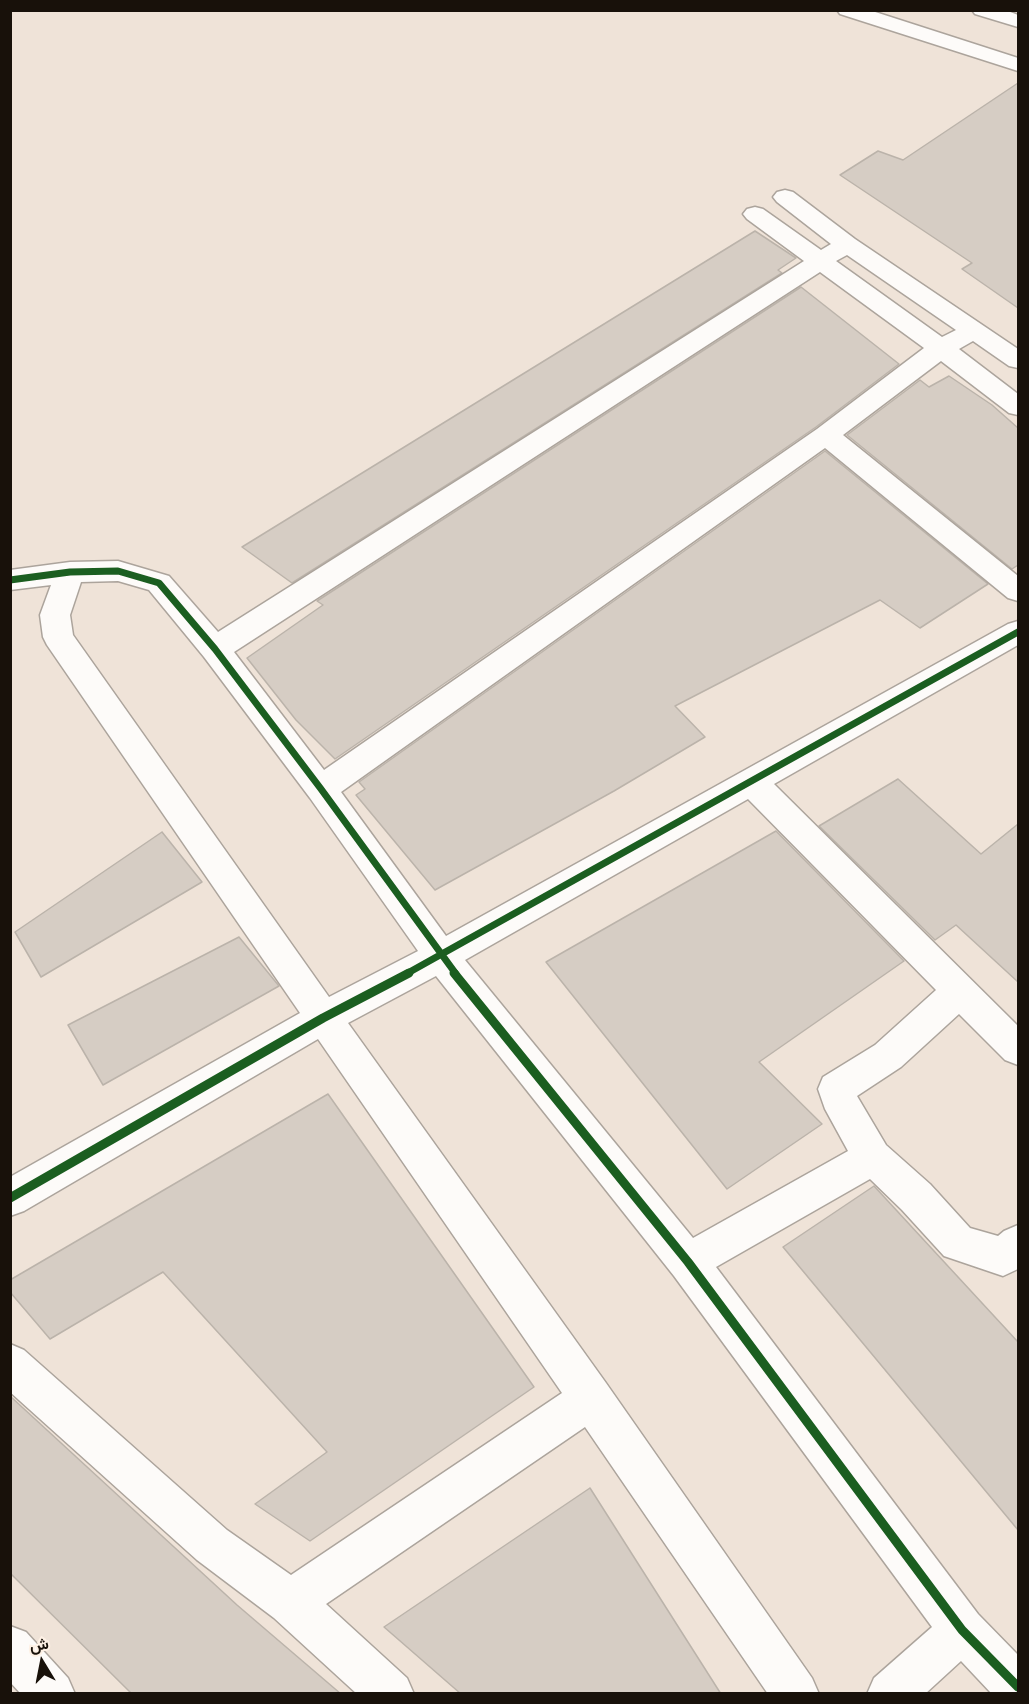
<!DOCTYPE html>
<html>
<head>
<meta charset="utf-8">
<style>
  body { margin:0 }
  #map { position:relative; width:1029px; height:1704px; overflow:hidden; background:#efe3d8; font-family:"Source Serif 4",Vazirmatn,serif }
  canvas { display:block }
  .frame { position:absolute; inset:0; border:12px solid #18110a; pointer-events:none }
  .north { position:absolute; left:12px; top:1632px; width:60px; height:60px; -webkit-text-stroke:4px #fef1e5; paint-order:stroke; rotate:350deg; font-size:16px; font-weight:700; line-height:24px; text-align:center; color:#18110a }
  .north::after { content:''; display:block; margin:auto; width:21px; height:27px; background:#18110a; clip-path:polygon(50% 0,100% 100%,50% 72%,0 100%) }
</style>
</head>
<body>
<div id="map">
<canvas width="1029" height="1704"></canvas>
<div class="frame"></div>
<div class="north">ش</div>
</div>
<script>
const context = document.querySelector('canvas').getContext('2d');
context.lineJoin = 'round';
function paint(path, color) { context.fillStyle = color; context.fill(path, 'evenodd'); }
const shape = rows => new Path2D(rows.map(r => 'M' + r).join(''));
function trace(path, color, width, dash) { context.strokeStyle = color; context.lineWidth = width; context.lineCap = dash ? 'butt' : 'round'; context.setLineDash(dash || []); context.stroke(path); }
const building = shape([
  [1018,83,1018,308,962,269,972,263,840,175,878,151,903,160,1018,83],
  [755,231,796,258,778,270,782,273,292,583,242,547,755,231],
  [801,287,899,364,816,427,335,759,296,720,247,658,323,605,317,601,801,287],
  [949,376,992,405,1018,428,1018,565,1012,569,847,435,920,380,929,387,949,376],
  [825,451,988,584,920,628,880,600,675,706,705,737,614,791,435,890,356,795,365,789,359,782,825,451],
  [898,779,981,854,1018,824,1018,982,956,925,935,940,819,826,898,779],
  [776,831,904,961,759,1062,822,1124,727,1189,546,962,776,831],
  [162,832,202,882,41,977,15,932,162,832],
  [239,937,279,986,103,1085,68,1025,239,937],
  [328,1094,534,1387,310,1541,255,1504,327,1452,163,1272,50,1339,10,1292,10,1280,328,1094],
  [874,1186,1018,1342,1018,1530,783,1247,874,1186],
  [10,1396,237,1605,341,1694,132,1694,10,1573,10,1396],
  [590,1488,721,1694,461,1694,384,1627,590,1488]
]);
const minor = shape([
  [785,190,793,192,855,239,1018,349,1018,368,1009,366,973,341,959,349,1018,394,1018,415,1009,413,941,361,843,435,1018,576,1018,601,1008,598,825,448,341,792,446,936,1008,624,1018,621,1018,645,774,784,1018,1026,1018,1065,1005,1060,959,1014,901,1067,857,1096,886,1145,930,1184,970,1228,998,1236,1004,1231,1018,1225,1018,1269,1003,1276,944,1256,902,1210,870,1179,716,1267,978,1614,1018,1655,1018,1694,992,1694,961,1661,925,1694,867,1694,874,1678,932,1627,674,1276,436,976,348,1023,606,1383,812,1678,819,1694,768,1694,585,1427,326,1604,407,1678,414,1694,357,1694,274,1618,197,1560,10,1392,10,1344,24,1350,227,1530,291,1575,562,1393,318,1039,24,1211,10,1216,10,1177,300,1013,47,645,43,637,40,615,51,585,10,590,10,570,70,562,118,561,169,576,218,632,804,261,747,219,743,214,747,209,755,207,763,209,821,250,831,244,777,202,773,197,777,192,785,190],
  [847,255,956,330,942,337,836,261,847,255],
  [820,272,924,348,817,429,324,770,234,652,820,272],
  [118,581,149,590,204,657,310,798,418,951,329,997,73,635,70,615,81,582,118,581],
  [748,799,936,990,875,1045,823,1077,818,1089,825,1109,848,1151,693,1238,465,960,748,799],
  [10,1626,26,1632,68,1678,75,1694,21,1694,10,1682,10,1626]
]);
const major = shape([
  [837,10,869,10,1018,58,1018,71,840,14,837,10],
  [972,10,1005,10,1018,15,1018,27,975,14,972,10]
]);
const cyclewayFar1 = shape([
  [10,580,70,572,118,571,159,583,215,649,321,789,456,974],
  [406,974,1018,632]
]);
const cycleway = shape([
  [454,973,688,1262,962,1630,1018,1687],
  [10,1198,323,1018,409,973]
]);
paint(building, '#d6cdc4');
trace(building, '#bbb3aa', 1.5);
trace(minor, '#aca49c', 3);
trace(major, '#aca49c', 3);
paint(minor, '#fdfbf9');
paint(major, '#fdfbf9');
trace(cyclewayFar1, '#1b5e20', 7);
trace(cycleway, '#1b5e20', 9);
</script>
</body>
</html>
